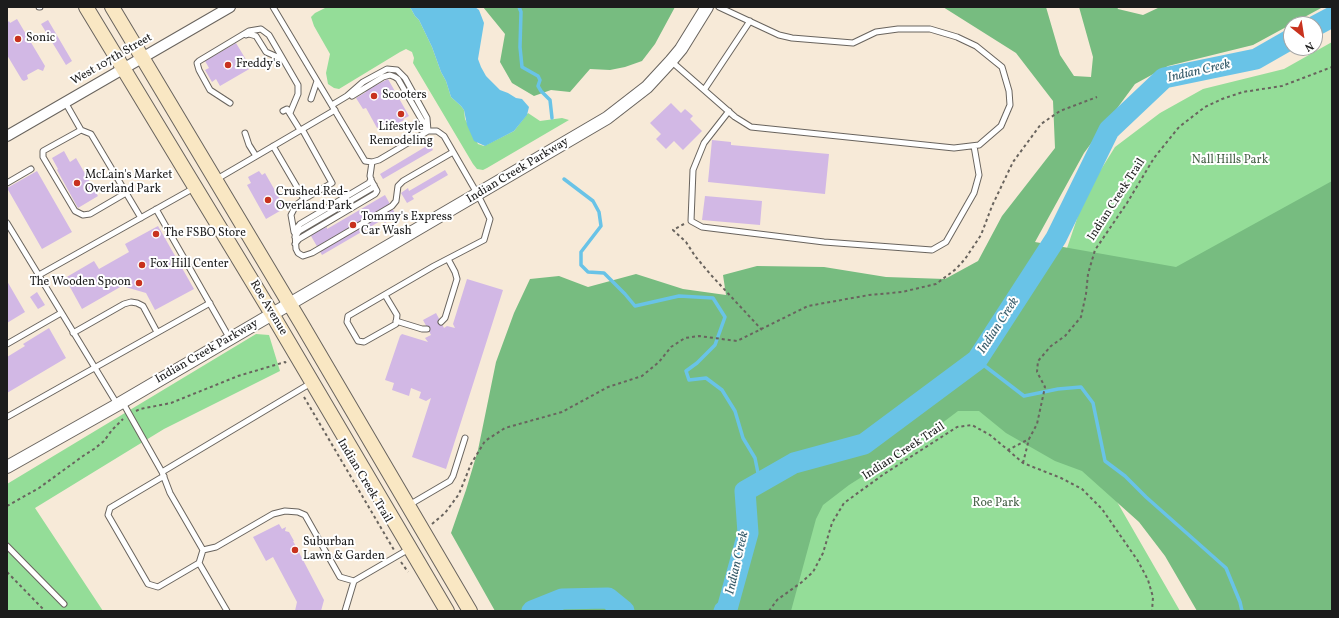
<!DOCTYPE html>
<html>
<head>
<meta charset="utf-8">
<style>
  body { margin:0 }
  #map { position:relative; width:1339px; height:618px; overflow:hidden; background:#f7ead8; font-family:Vollkorn,serif }
  canvas { display:block }
  .frame { position:absolute; inset:0; border:8px solid #1c1c1c; pointer-events:none }
  .north { position:absolute; left:1283px; top:16px; width:40px; height:40px; box-sizing:border-box; background:#fff; border:1px solid #a4a4a4; border-radius:50%; rotate:150deg; font-size:11px; font-weight:700; line-height:16px; text-align:center; color:#1c1c1c }
  .north::after { content:''; display:block; margin:auto; width:14px; height:18px; background:#c8321e; clip-path:polygon(50% 0,100% 100%,50% 72%,0 100%) }
</style>
</head>
<body>
<div id="map">
<canvas width="1339" height="618"></canvas>
<div class="frame"></div>
<div class="north">N</div>
</div>
<script>
const context = document.querySelector('canvas').getContext('2d');
context.lineJoin = 'round';
function paint(path, color) { context.fillStyle = color; context.fill(path, 'evenodd'); }
const shape = rows => new Path2D(rows.map(r => 'M' + r).join(''));
function trace(path, color, width, dash) { context.strokeStyle = color; context.lineWidth = width; context.lineCap = dash ? 'butt' : 'round'; context.setLineDash(dash || []); context.stroke(path); }
function write(font, color, halo, rows, align = 'center') {
  context.font = font + ' Vollkorn,serif'; context.lineWidth = 4; context.setLineDash([]); context.textBaseline = 'middle'; context.strokeStyle = halo; context.fillStyle = color; for (const [text, x, y, turn = 0] of rows) {
    context.save(); context.translate(x, y); context.rotate((+turn || 0) * Math.PI / 180); context.textAlign = isNaN(turn) ? turn : align; if (halo) context.strokeText(text, 0, 0); context.fillText(text, 0, 0); context.restore();
  }
}
const green = shape([
  [327,7,410,7,415,16,419,20,432,47,441,72,446,81,451,97,461,106,464,110,465,119,478,144,484,146,514,131,528,113,540,121,562,118,569,120,487,168,483,170,477,169,473,164,413,63,414,58,412,52,406,49,400,52,339,89,334,88,328,84,326,73,330,54,314,26,311,17,315,13],
  [1332,42,1332,191,1174,277,1064,257,1085,195,1115,147,1160,113,1203,89,1284,69],
  [256,334,269,335,280,371,164,429,35,508,103,611,7,611,7,484],
  [1020,345,1056,396,1180,611,742,611,766,531]
]);
const forest = shape([
  [483,7,675,7,655,44,642,61,625,67,610,70,590,69,570,92,551,90,534,96,512,83,500,62,505,34],
  [943,7,1046,7,1060,55,1074,76,1091,77,1093,57,1079,7,1117,7,1118,9,1143,15,1160,7,1323,7,1253,45,1168,66,1135,84,1084,153,1035,242,1176,267,1332,181,1332,413,1331,416,1332,422,1332,611,1197,611,1165,556,1139,522,1082,471,1055,461,1006,433,979,411,958,411,917,442,849,485,823,505,816,519,791,611,495,611,451,533,466,490,478,450,496,362,514,313,530,279,559,276,588,287,636,274,683,289,726,295,723,275,757,266,824,267,886,277,945,279,978,261,1002,216,1055,148,1053,101,1016,53]
]);
const water = shape([
  [410,7,475,7,479,10,484,23,478,59,481,67,486,76,500,90,508,93,516,98,522,99,529,107,527,115,514,131,485,146,474,141,467,125,464,110,461,106,451,97,446,81,441,72,432,47,419,20,415,16]
]);
const stream = shape([
  [519,7,521,12,520,47,522,67,538,76,540,80,538,86,541,91,550,100,552,118],
  [564,179,593,201,599,212,601,226,581,252,581,265,588,272,604,273,625,294,635,306,679,296,713,298,725,317,715,345,697,363,686,371,689,380,706,378,722,390,735,411,743,438,755,458,758,473,749,488],
  [977,360,1024,396,1058,389,1081,387,1093,403,1105,461,1125,476,1146,497,1226,568,1240,602,1242,611]
]);
const river = shape([
  [1315,26,1332,17],
  [532,611,562,599,608,598,624,611],
  [724,611,727,609,748,533,745,491,794,463,864,444,977,360,1056,238,1109,130,1164,78,1256,59,1291,39]
]);
const building = shape([
  [17,19,45,66,43,71,38,69,27,75,28,79,24,81,22,80,7,55,7,23,9,21,10,23],
  [48,20,72,61,66,65,41,24],
  [236,43,251,68,220,86,216,79,212,82,205,70,209,68,205,61],
  [388,79,409,116,403,119,404,120,387,129,384,124,377,128,366,108,363,109,356,98,366,92,365,91],
  [671,103,681,113,685,109,693,116,690,119,702,131,683,150,674,141,666,149,656,139,661,134,650,123],
  [712,140,731,142,731,145,829,154,825,194,708,182],
  [430,144,433,150,383,179,380,174],
  [64,151,70,162,76,158,98,196,78,208,57,170,58,169,52,158],
  [445,170,448,175,412,196,414,199,407,203,401,193,408,188,409,191],
  [37,171,72,232,42,249,7,188],
  [259,171,262,175,265,173,285,208,266,219,247,185,251,183,248,177],
  [385,195,396,215,394,218,385,223,382,220,322,255,311,236,313,234,304,219,313,213,322,229,327,227,327,229],
  [705,196,762,201,760,225,702,220],
  [158,226,194,289,155,310,146,293,122,286,82,309,65,278,94,261,99,269,129,252,125,244],
  [467,279,503,290,446,469,412,457,431,398,426,401,419,398,421,392,411,388,409,396,392,390,394,383,385,380,400,336,402,334,428,342,425,338,431,335,423,320,436,313,444,328,447,326,455,328,453,324],
  [7,281,25,312,7,323],
  [37,292,45,305,38,309,30,297],
  [49,328,66,358,7,393,7,357,25,346,23,344],
  [279,524,282,529,286,527,285,531,289,532,294,541,293,541,324,600,321,611,295,611,297,602,273,557,266,561,253,537]
]);
const path = shape([
  [684,224,673,230,686,242,695,256,711,275,762,330],
  [304,397,394,550],
  [136,411,140,409,171,403,238,376,285,362,286,363],
  [1008,450,1023,463,1061,478,1082,489,1102,509,1138,561,1148,580,1153,597,1152,611],
  [1023,463,1029,439],
  [7,506,39,488,83,456,94,449,104,441,112,430,123,419],
  [432,524,445,513,459,494,471,464,485,441,505,428,562,412,608,387,642,376,659,362,671,347,685,338,699,336,737,341,808,306,869,295,902,292,936,284,956,269,965,259,981,235,992,206,1013,162,1041,124,1060,111,1097,97],
  [401,562,408,572],
  [7,572,45,611],
  [769,611,777,600,802,582,813,572,823,553,832,523,844,503,884,474,957,427,972,425,990,435,1008,450,1029,439,1037,424,1045,387,1037,372,1038,361,1051,346,1065,336,1081,317,1086,294,1088,274,1095,250,1127,203,1154,158,1179,127,1205,107,1222,99,1243,92,1282,86,1332,67]
]);
const service = shape([
  [39,7,40,7],
  [273,7,365,161,372,162,379,160,428,131,437,131,444,136,478,195,490,219,484,240,434,266,348,316,347,322,358,341,364,342,396,324,397,315,385,295],
  [246,35,249,34,256,36,266,52,282,59],
  [671,61,735,117,751,127,954,148,979,145,1001,126,1010,105,1009,91,1002,67,976,46,957,37,930,29,898,29,876,32,853,43,792,38,779,35,719,7],
  [704,90,750,21],
  [352,96,383,77,390,75,395,77,398,79,427,129],
  [311,99,317,81],
  [65,102,81,130,91,134,141,218],
  [230,103,210,90,199,70,197,63,199,61,249,31,261,29,269,35,298,85,298,94,290,113],
  [332,105,347,96,363,82,387,69,397,70,405,78,427,118,428,131],
  [283,111,287,109,300,130],
  [729,111,704,143,693,170,691,221,702,227,824,242,932,250,946,242,974,193,979,175,974,146],
  [81,130,43,151,43,157,75,211,83,215,90,214,126,193],
  [245,133,249,145,256,156],
  [273,146,304,199,332,183,302,129],
  [217,179,335,110],
  [371,179,369,183,300,224,296,229,295,233,296,249,298,253,303,256,312,253,392,206,396,201,398,186,403,181,453,152],
  [7,183,31,169],
  [156,209,230,339],
  [7,223,117,404],
  [294,232,291,215,296,205,304,199],
  [295,237,299,231,372,188,374,185],
  [295,244,299,239,375,194,377,191,371,180,370,176,372,162],
  [39,275,194,188],
  [396,321,422,329,427,329],
  [441,322,445,318,457,279,455,272,448,259],
  [73,333,124,304,131,302,137,303,143,306,157,332],
  [7,344,61,313],
  [123,403,162,472,170,493,203,550,199,563,227,611],
  [7,417,210,303],
  [162,472,311,383],
  [164,476,110,508,108,515,148,584,158,587,199,563],
  [409,505,450,481,453,476,465,438],
  [7,546,64,604],
  [203,550,216,547,273,514,285,511,298,512,305,515,340,577,354,581],
  [345,611,354,581,409,549]
]);
const minor = shape([
  [7,136,230,7]
]);
const tertiary = shape([
  [7,467,117,405,607,118,647,87,671,61,681,49,707,7]
]);
const secondary = shape([
  [86,7,272,314,447,611],
  [112,7,301,323,470,611]
]);
const markers = [
  [18,39,4,"#c8321e"],
  [228,65,4,"#c8321e"],
  [374,96,4,"#c8321e"],
  [401,114,4,"#c8321e"],
  [77,183,4,"#c8321e"],
  [268,200,4,"#c8321e"],
  [353,225,4,"#c8321e"],
  [156,234,4,"#c8321e"],
  [142,265,4,"#c8321e"],
  [139,283,4,"#c8321e"],
  [295,550,4,"#c8321e"]
];
const poiNames = [
  ["Sonic",26,39],
  ["Freddy's",236,65],
  ["Scooters",382,96],
  ["Lifestyle",401,128,"center"],
  ["Remodeling",401,142,"center"],
  ["McLain's Market",85,176],
  ["Overland Park",85,190],
  ["Crushed Red-",276,193],
  ["Overland Park",276,207],
  ["Tommy's Express",361,218],
  ["Car Wash",361,232],
  ["The FSBO Store",164,234],
  ["Fox Hill Center",150,265],
  ["The Wooden Spoon",131,283,"right"],
  ["Suburban",303,543],
  ["Lawn & Garden",303,557]
];
const streetNames = [
  ["West 107th Street",112,60,-30],
  ["Indian Creek Parkway",518,171,-31],
  ["Indian Creek Trail",1117,200,-57],
  ["Roe Avenue",268,308,59],
  ["Indian Creek Parkway",207,352,-30],
  ["Indian Creek Trail",904,452,-33],
  ["Indian Creek Trail",364,481,59]
];
const parkNames = [
  ["Nall Hills Park",1230,161],
  ["Roe Park",996,504]
];
const waterNames = [
  ["Indian Creek",1199,72,-13],
  ["Indian Creek",999,326,-57],
  ["Indian Creek",738,563,-77]
];
paint(green, '#94dd98');
paint(forest, '#77bc80');
paint(water, '#69c3e7');
trace(stream, '#69c3e7', 3.5);
trace(river, '#69c3e7', 21);
paint(building, '#d2b8e5');
trace(service, '#69645e', 7);
trace(minor, '#69645e', 12);
trace(tertiary, '#69645e', 14);
trace(secondary, '#69645e', 16);
trace(path, '#69645e', 2, [3, 3]);
trace(service, '#fff', 5);
trace(minor, '#fff', 10);
trace(tertiary, '#fff', 12);
trace(secondary, '#f9e7c3', 14);
for (const [x, y, r, color] of markers) { const dot = new Path2D(); dot.arc(x, y, r, 0, 2 * Math.PI); context.fillStyle = color; context.fill(dot); trace(dot, '#fff', 1.5); }
write('12px', '#1c1c1c', '#fff', poiNames, 'left');
write('12px', '#1c1c1c', '#fff', streetNames);
write('12px', '#466047', '#fff', parkNames);
write('italic 13px', '#3b5f6d', '#fff', waterNames);
</script>
</body>
</html>
